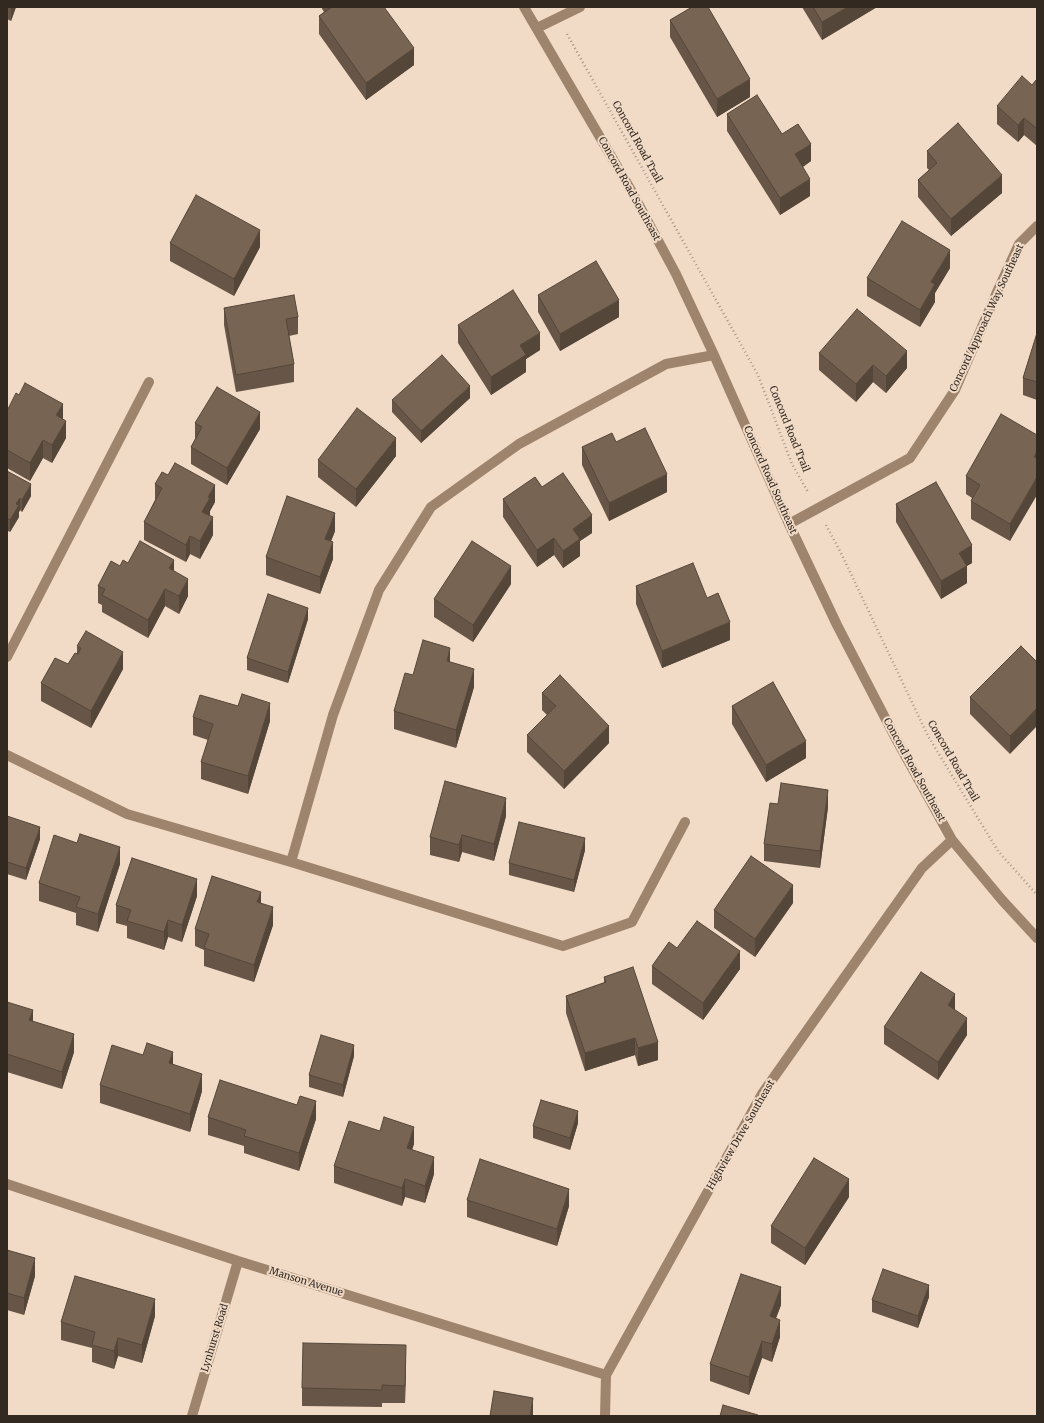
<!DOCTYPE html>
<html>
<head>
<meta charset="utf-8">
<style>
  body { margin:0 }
  #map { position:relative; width:1044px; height:1423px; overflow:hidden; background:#f1dac6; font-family:Merriweather,serif }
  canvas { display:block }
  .frame { position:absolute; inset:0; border:8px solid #322921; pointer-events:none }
</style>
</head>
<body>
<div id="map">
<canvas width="1044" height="1423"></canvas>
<div class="frame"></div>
</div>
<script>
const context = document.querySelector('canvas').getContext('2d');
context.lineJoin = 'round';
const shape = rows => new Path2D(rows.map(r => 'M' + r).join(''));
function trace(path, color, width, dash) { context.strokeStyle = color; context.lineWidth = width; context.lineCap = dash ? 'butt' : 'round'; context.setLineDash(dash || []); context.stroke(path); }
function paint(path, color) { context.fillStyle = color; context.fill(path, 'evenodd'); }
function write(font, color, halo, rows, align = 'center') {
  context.font = font + ' Merriweather,serif'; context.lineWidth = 4; context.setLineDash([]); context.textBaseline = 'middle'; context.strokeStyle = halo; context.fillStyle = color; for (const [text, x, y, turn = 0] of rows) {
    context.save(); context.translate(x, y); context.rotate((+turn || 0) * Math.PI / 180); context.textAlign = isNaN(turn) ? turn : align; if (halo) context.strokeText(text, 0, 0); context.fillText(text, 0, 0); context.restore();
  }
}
const path = shape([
  [567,34,758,375,792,464,808,492],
  [826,525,841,553,928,736,998,851,1037,895]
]);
const minor = shape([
  [524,7,632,192,676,274,714,355,789,524,837,625,895,737,952,840,1002,900,1037,938],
  [537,28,580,7],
  [789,524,910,458,955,390,997,292,1019,244,1037,226],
  [7,657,149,382],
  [7,755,127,814,291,862,563,946,632,922,685,822],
  [291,862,333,715,379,590,431,507,519,444,666,364,714,355],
  [7,1184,238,1261,606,1375],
  [192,1416,238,1261],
  [605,1416,606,1375,762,1094,922,868,952,840]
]);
const wall = shape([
  [7,7,16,7,11,21,7,19],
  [321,7,384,7,414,65,366,100,319,34,319,16,324,12],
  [802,7,877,7,822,40],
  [670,20,750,97,717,117,670,37],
  [1037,79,1037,146,1024,135,1018,142,997,124,997,106,1032,85],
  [727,114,782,134,811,161,803,167,810,196,780,215,727,131],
  [927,151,1002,193,951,236,918,197,918,180,929,170,927,168],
  [170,243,260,247,234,296,170,261],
  [950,268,935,293,935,302,920,327,867,296,867,278],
  [538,295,619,317,560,351,538,312],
  [224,308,298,317,298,334,289,336,294,364,294,382,236,392,224,325],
  [458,325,540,350,526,359,526,372,491,395,458,343],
  [1037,333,1037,400,1023,395,1023,378],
  [819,353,907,368,886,393,873,382,856,402,819,370],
  [470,398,421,443,392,412,392,400],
  [7,409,63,419,66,438,52,463,43,458,30,481,7,468],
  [195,423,260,429,227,485,191,464,191,447,195,439],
  [1037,435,1010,541,971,519,971,501,972,498,966,494,966,476],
  [616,442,667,492,609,521,582,465,582,447],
  [396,456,356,507,318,477,318,460],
  [7,471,31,496,22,512,20,510,19,512,19,517,10,532,8,531,8,536,7,538],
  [155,484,215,502,210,511,210,516,213,535,200,559,190,554,186,562,144,540,144,522,155,500],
  [542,487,592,533,580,541,580,556,563,568,554,555,537,567,503,517,503,499],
  [896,504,972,563,967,566,967,583,941,599,896,522],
  [335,531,331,541,333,559,320,594,266,575,266,557],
  [128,563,174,571,188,596,179,614,165,606,148,638,102,612,102,605,98,603,98,586,120,566],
  [511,584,473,642,434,617,434,599],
  [636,586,707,598,730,640,662,668,636,604],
  [308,619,288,683,247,670,247,658],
  [77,646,123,669,91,728,41,701,41,683,68,664,77,654],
  [1021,646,1010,754,970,714,970,697],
  [450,662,474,687,456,748,394,729,394,711,413,675],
  [542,693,609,743,564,789,527,752,527,735,547,715,542,710],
  [732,706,806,758,766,782,732,724],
  [193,717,270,721,248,794,201,779,201,762,208,740,193,735],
  [828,807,820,868,764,861,764,844],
  [7,816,40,839,26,880,7,874],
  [506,816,494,861,462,852,459,862,430,855,430,837],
  [77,843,120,864,98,932,76,925,76,913,39,901,39,883],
  [585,850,574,892,509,875,509,863],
  [197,896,182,942,168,937,164,950,127,938,127,926,116,923,116,905],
  [261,903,273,925,254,982,204,966,204,950,195,946,195,929],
  [793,903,755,957,714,928,714,910],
  [652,966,740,969,703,1020,652,984],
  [604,977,658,1060,638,1066,635,1055,585,1071,566,1013,566,996,604,983],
  [7,1002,74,1052,62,1089,7,1072],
  [884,1027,967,1035,938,1080,884,1044],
  [143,1055,173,1064,202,1091,190,1132,100,1103,100,1085],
  [354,1056,343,1097,309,1087,309,1075],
  [297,1105,316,1119,299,1171,244,1153,244,1146,208,1135,208,1117],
  [578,1123,570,1150,533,1138,533,1126],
  [414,1144,412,1149,434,1174,425,1203,405,1197,402,1206,334,1183,334,1166],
  [849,1197,805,1265,771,1243,771,1226],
  [467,1200,569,1206,557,1246,467,1217],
  [7,1250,35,1276,24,1315,7,1310],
  [929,1297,918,1328,872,1312,872,1300],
  [781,1305,776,1318,780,1337,772,1362,762,1358,749,1395,710,1381,710,1364],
  [155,1316,142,1363,118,1356,114,1369,92,1362,92,1348,61,1340,61,1322],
  [406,1362,405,1403,382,1403,382,1407,302,1406,302,1388]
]);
const shadedWall = shape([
  [11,7,16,7,11,21],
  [848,7,877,7,822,40,822,22],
  [414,48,414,65,366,100,366,83],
  [750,79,750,97,717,117,717,99],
  [1024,118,1024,135,1018,142,1018,125],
  [811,144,811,161,795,172,795,154],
  [1002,175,1002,193,951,236,951,219],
  [810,179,810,196,780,215,780,198],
  [260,230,260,247,234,296,234,279],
  [950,250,950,268,935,293,935,302,920,327,920,310,931,282],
  [619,300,619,317,560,351,560,334],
  [540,333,540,350,526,359,526,372,491,395,491,377,520,345],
  [907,351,907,368,886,393,886,376],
  [873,365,873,382,856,402,856,384],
  [470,386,470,398,421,443,421,431],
  [63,404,63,422,56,415],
  [260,412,260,429,227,485,227,468],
  [66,421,66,438,52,463,52,445],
  [396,438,396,456,356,507,356,489],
  [43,440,43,458,30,481,30,463],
  [1037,451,1037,469,1034,457],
  [667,474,667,492,609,521,609,503],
  [1037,477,1037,495,1010,541,1010,524],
  [31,484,31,496,22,512,22,500],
  [215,485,215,502,210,511,210,516,202,512,208,497],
  [20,498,20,510,19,512,19,517,10,532,10,520,16,504],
  [335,513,335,531,325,557,325,539],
  [592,515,592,533,580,541,580,556,563,568,563,551,573,529],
  [213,517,213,535,200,559,200,541],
  [8,524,8,536,7,538,7,526],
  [190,536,190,554,186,562,186,545],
  [554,538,554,555,537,567,537,550],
  [333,542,333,559,320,594,320,577],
  [972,545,972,563,959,570,959,553],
  [174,560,174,577,169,568],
  [511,566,511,584,473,642,473,625],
  [967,566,967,583,941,599,941,581],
  [188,579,188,596,179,614,179,596],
  [165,589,165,606,148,638,148,620],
  [308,608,308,619,288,683,288,672],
  [730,622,730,640,662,668,662,651],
  [450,648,450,666,447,661],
  [123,652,123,669,91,728,91,711],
  [474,669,474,687,456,748,456,730],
  [270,703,270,721,248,794,248,776],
  [1037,708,1037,726,1010,754,1010,736],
  [609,726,609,743,564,789,564,771],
  [806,741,806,758,766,782,766,765],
  [828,790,828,807,820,868,820,851],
  [506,798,506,816,494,861,494,844],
  [40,827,40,839,26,880,26,868],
  [462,835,462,852,459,862,459,845],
  [585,838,585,850,574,892,574,880],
  [120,847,120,864,98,932,98,914],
  [197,879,197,896,182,942,182,925],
  [793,885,793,903,755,957,755,939],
  [261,892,261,910,257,902],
  [273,907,273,925,254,982,254,965],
  [168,920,168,937,164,950,164,932],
  [740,951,740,969,703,1020,703,1003],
  [955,994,955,1012,948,1005],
  [33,1010,33,1027,29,1020],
  [967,1018,967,1035,938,1080,938,1062],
  [74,1034,74,1052,62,1089,62,1072],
  [635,1038,635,1055,585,1071,585,1053],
  [658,1042,658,1060,638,1066,638,1048],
  [354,1045,354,1056,343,1097,343,1085],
  [173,1052,173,1069,169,1063],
  [202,1074,202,1091,190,1132,190,1114],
  [316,1101,316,1119,299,1171,299,1153],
  [578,1111,578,1123,570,1150,570,1138],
  [414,1127,414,1144,407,1165,407,1148],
  [434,1157,434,1174,425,1203,425,1186],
  [405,1179,405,1197,402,1206,402,1188],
  [849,1179,849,1197,805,1265,805,1248],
  [569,1189,569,1206,557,1246,557,1229],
  [35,1258,35,1276,24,1315,24,1298],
  [929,1285,929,1297,918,1328,918,1316],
  [781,1287,781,1305,770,1334,770,1316],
  [155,1299,155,1316,142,1363,142,1345],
  [780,1320,780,1337,772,1362,772,1344],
  [118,1338,118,1356,114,1369,114,1351],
  [762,1341,762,1358,749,1395,749,1377],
  [406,1345,406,1362,405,1403,405,1386],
  [533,1398,533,1416,530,1416]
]);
const building = shape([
  [332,7,384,7,414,48,366,83,319,16,332,7],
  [692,7,708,7,750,79,717,99,670,20,692,7],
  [813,7,848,7,822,22,813,7],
  [1022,76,1032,85,1037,79,1037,129,1024,118,1018,125,997,106,1022,76],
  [757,95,782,134,798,124,811,144,795,154,810,179,780,198,727,114,757,95],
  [958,123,1002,175,951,219,918,180,937,163,927,151,958,123],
  [196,195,260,230,234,279,170,243,196,195],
  [902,221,950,250,931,282,935,284,920,310,867,278,902,221],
  [596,261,619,300,560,334,538,295,596,261],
  [513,290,540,333,520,345,526,355,491,377,458,325,513,290],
  [294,295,298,317,286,319,294,364,236,375,224,308,294,295],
  [857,309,907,351,886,376,873,365,856,384,819,353,857,309],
  [1037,333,1037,382,1023,378,1037,333],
  [442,355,470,386,421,431,392,400,442,355],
  [25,383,63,404,56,415,66,421,52,445,43,440,30,463,7,450,7,409,8,409,16,393,19,395,25,383],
  [217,387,260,412,227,468,191,447,202,427,195,423,217,387],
  [357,408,396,438,356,489,318,460,357,408],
  [1001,414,1037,435,1037,451,1034,457,1037,458,1037,477,1010,524,971,501,980,485,966,476,1001,414],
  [645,428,667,474,609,503,582,447,612,433,616,442,645,428],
  [175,463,215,485,208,497,210,498,202,512,213,517,200,541,190,536,186,545,144,522,162,488,155,484,162,472,168,475,175,463],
  [7,471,31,484,22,500,20,498,16,504,19,505,10,520,7,518,7,471],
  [563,473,592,515,573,529,580,539,563,551,554,538,537,550,503,499,535,477,542,487,563,473],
  [936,482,972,545,959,553,967,566,941,581,896,504,936,482],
  [287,496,335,513,325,539,333,542,320,577,266,557,287,496],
  [140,541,174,560,169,568,188,579,179,596,165,589,148,620,102,595,105,589,98,586,111,561,120,566,123,560,128,563,140,541],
  [472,541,511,566,473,625,434,599,472,541],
  [693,563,707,598,718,593,730,622,662,651,636,586,693,563],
  [268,594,308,608,288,672,247,658,268,594],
  [86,631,123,652,91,711,41,683,55,658,68,664,75,653,78,654,81,648,77,646,86,631],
  [423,640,450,648,447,661,474,669,456,730,394,711,405,673,413,675,423,640],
  [1021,646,1037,662,1037,708,1010,736,970,697,1021,646],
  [560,675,609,726,564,771,527,735,556,706,542,693,560,675],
  [773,682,806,741,766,765,732,706,773,682],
  [242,694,270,703,248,776,201,762,213,724,193,717,200,695,238,706,242,694],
  [445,781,506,798,494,844,462,835,459,845,430,837,445,781],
  [781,783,828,790,820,851,764,844,770,803,778,804,781,783],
  [7,816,40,827,26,868,7,862,7,816],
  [519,822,585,838,574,880,509,863,519,822],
  [80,834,120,847,98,914,76,907,80,897,39,883,54,835,77,843,80,834],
  [751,856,793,885,755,939,714,910,751,856],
  [132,858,197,879,182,925,168,920,164,932,127,921,131,910,116,905,132,858],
  [212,876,261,892,257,902,273,907,254,965,204,948,209,934,195,929,212,876],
  [697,921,740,951,703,1003,652,966,669,942,677,948,697,921],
  [633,967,658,1042,638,1048,635,1038,585,1053,566,996,606,982,604,977,633,967],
  [921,972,955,994,948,1005,967,1018,938,1062,884,1027,921,972],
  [7,1002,33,1010,29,1020,74,1034,62,1072,7,1054,7,1002],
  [321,1035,354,1045,343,1085,309,1075,321,1035],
  [147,1043,173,1052,169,1063,202,1074,190,1114,100,1085,112,1045,143,1055,147,1043],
  [220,1080,297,1105,300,1096,316,1101,299,1153,244,1136,246,1130,208,1117,220,1080],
  [541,1100,578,1111,570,1138,533,1126,541,1100],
  [384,1117,414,1127,407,1148,434,1157,425,1186,405,1179,402,1188,334,1166,349,1121,380,1131,384,1117],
  [814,1158,849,1179,805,1248,771,1226,814,1158],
  [480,1159,569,1189,557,1229,467,1200,480,1159],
  [7,1250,35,1258,24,1298,7,1293,7,1250],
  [883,1269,929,1285,918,1316,872,1300,883,1269],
  [741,1274,781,1287,770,1316,780,1320,772,1344,762,1341,749,1377,710,1364,741,1274],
  [75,1276,155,1299,142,1345,118,1338,114,1351,92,1345,95,1332,61,1322,75,1276],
  [303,1343,406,1345,405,1386,382,1385,382,1390,302,1388,303,1343],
  [494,1391,533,1398,530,1416,490,1416,494,1391],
  [723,1405,758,1415,757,1416,720,1416,723,1405]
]);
const streetNames = [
  ["Concord Road Trail",637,142,61],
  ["Concord Road Southeast",629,189,61],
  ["Concord Approach Way Southeast",987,318,-65],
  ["Concord Road Trail",789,429,68],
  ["Concord Road Southeast",770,480,66],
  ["Concord Road Trail",953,761,60],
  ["Concord Road Southeast",914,770,61],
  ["Highview Drive Southeast",741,1135,-60],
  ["Manson Avenue",306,1282,17],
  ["Lynhurst Road",215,1338,-73]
];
trace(path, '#a89787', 2.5, [1, 3]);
trace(minor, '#9e846d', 10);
paint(wall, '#675647');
paint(shadedWall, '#544639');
paint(building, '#786452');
trace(building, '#544639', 1);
write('10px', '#322921', '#f1dac6', streetNames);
</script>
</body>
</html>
